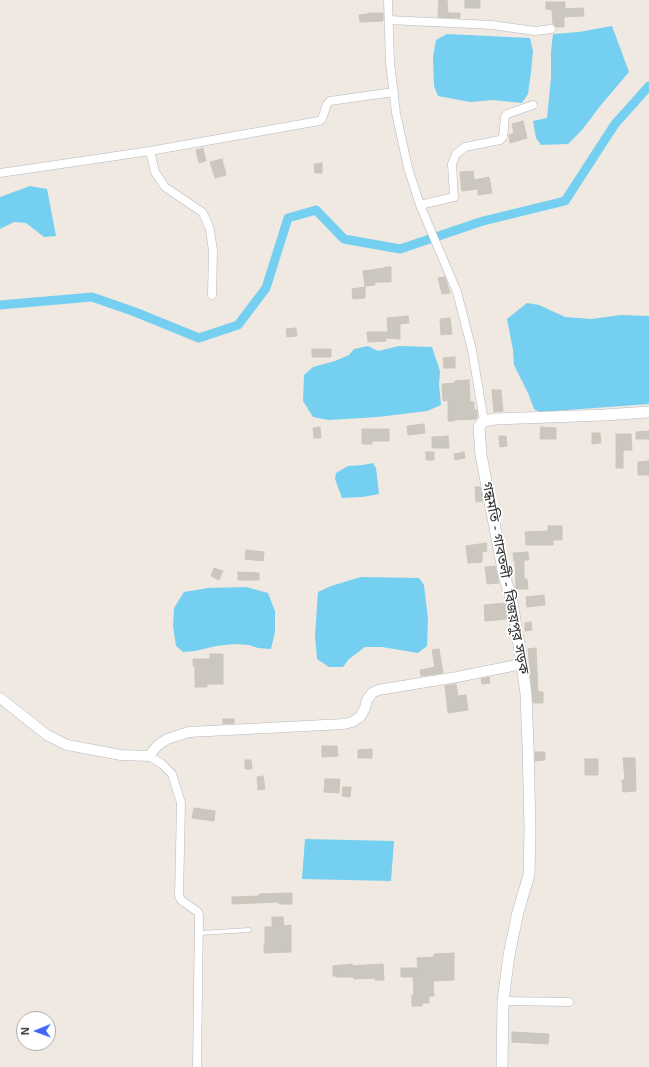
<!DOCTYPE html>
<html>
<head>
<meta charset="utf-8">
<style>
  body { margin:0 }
  #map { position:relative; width:649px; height:1067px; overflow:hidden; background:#efe9e1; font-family:Helvetica,sans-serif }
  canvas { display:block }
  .north { position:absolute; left:16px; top:1011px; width:40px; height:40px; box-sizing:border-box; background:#fff; border:1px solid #ababab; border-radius:50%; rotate:269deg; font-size:11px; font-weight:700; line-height:16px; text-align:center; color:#2e2e2e }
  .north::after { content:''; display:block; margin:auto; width:14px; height:18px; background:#4264fb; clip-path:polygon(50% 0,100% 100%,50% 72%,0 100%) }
</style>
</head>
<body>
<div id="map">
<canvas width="649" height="1067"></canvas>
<div class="north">N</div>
</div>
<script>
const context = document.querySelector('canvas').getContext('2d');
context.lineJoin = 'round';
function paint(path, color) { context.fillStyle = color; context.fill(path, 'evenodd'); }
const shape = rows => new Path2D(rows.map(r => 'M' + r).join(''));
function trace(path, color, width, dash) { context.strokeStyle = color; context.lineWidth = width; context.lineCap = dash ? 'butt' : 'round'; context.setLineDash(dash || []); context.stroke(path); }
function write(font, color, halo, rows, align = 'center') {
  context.font = font + ' Helvetica,"Noto Sans Bengali",sans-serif'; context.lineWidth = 3.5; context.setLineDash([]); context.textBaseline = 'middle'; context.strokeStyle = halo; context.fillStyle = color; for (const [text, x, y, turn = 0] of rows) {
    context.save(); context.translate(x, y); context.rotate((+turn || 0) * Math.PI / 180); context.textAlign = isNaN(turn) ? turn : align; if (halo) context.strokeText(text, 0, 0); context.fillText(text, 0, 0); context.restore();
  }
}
const water = shape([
  [612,26,629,72,601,105,582,130,568,144,541,145,536,138,533,121,547,118,551,78,551,52,553,34,579,32],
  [447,34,530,38,533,51,531,72,528,94,522,103,493,100,470,102,438,96,434,86,433,57,436,40],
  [30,186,47,189,56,236,44,237,26,223,14,222,0,229,0,197],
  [527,303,539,305,565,317,591,319,621,315,649,316,649,404,540,412,534,409,528,393,514,365,513,350,507,319],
  [368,346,378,351,399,346,432,347,440,371,439,385,441,405,427,411,378,417,329,420,313,417,303,401,304,375,313,367,335,361,349,355,354,349],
  [373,463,376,468,379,494,363,497,342,498,335,479,336,473,348,466,363,465],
  [361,577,419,578,424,585,428,619,427,646,418,653,382,647,365,647,349,659,343,667,329,667,317,659,315,636,318,592,331,586],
  [246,587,268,593,275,611,275,632,271,649,258,648,249,645,234,644,216,646,195,651,183,652,176,646,173,626,174,608,184,592,208,588],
  [305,839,394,841,391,881,302,879]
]);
const canal = shape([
  [0,305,92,297,135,312,199,338,238,325,266,288,288,218,316,210,344,239,400,249,483,221,565,201,615,124,649,86]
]);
const building = shape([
  [439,0,447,0,448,13,460,13,460,18,438,17,439,0],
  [465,0,480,0,480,8,465,8,465,0],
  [546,2,565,2,565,9,583,8,584,16,564,17,564,27,556,27,553,24,552,10,546,9,546,2],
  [368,13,383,13,383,21,360,22,359,15,368,14,368,13],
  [523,121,527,138,510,143,509,135,514,133,512,124,523,121],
  [203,148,206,161,199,163,196,150,203,148],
  [222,159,226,175,215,178,210,162,222,159],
  [322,163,322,173,315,173,314,164,322,163],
  [473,171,474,180,489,177,492,193,478,195,478,189,462,191,460,172,473,171],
  [385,267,391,267,391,282,375,282,375,285,365,286,363,271,385,268,385,267],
  [445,277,450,293,442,294,438,278,445,277],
  [365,287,365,298,353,299,352,289,365,287],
  [408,316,409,323,400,324,400,339,385,338,386,341,368,342,367,332,388,332,387,318,408,316],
  [450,318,452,334,441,335,440,319,450,318],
  [296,328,297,336,287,337,286,329,296,328],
  [312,349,331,349,331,357,312,357,312,349],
  [455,357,455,368,444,368,443,358,455,357],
  [469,380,470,402,474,402,474,410,477,410,477,418,476,419,454,420,454,421,448,421,448,400,443,401,442,384,455,383,455,381,469,380],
  [492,390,501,390,503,411,494,412,492,390],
  [424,424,425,433,408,435,407,426,424,424],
  [320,427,321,438,314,438,313,428,320,427],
  [541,427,556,428,556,439,540,439,541,427],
  [362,429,389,429,389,441,372,441,372,444,362,444,362,429],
  [649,431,649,439,636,439,636,432,649,431],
  [592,433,600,433,601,443,592,444,592,433],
  [616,434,631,434,632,450,623,450,623,468,616,468,616,434],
  [448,436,449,448,432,448,432,437,448,436],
  [499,436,506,436,507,446,500,447,499,436],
  [426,452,434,452,434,460,426,460,426,452],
  [464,452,465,458,455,460,454,454,464,452],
  [649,461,649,475,638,475,638,462,649,461],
  [475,487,480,487,483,501,476,502,475,487],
  [548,526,562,526,562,540,553,540,553,545,526,545,525,532,548,531,548,526],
  [486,543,487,551,482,552,482,562,468,563,466,546,486,543],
  [246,550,264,552,263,561,245,559,246,550],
  [528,552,529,560,524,560,524,579,527,579,528,589,516,589,515,561,514,561,513,553,528,552],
  [495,566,499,583,487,584,485,567,495,566],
  [214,568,223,571,219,580,211,576,214,568],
  [238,572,259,573,259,580,238,580,238,572],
  [544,595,545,605,527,607,526,597,544,595],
  [505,603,508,619,485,621,484,605,505,603],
  [531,622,532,630,525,631,525,623,531,622],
  [536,648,538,692,543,692,543,703,533,703,528,649,536,648],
  [439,649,443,673,421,676,420,670,435,667,432,650,439,649],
  [210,654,223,654,223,684,207,684,207,687,195,687,195,666,193,666,193,659,210,659,210,654],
  [489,677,490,683,482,684,481,679,489,677],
  [456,684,458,696,466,695,468,710,448,713,445,686,456,684],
  [223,719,234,719,234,723,223,724,223,719],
  [322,746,337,746,338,756,322,757,322,746],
  [372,749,372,758,358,758,358,750,372,749],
  [535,752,545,752,545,760,535,761,535,752],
  [623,758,635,758,636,791,623,792,622,780,625,780,623,758],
  [585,759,598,759,598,775,585,775,585,759],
  [245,760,251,760,252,769,245,769,245,760],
  [263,776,265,789,258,790,257,777,263,776],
  [325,779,340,779,339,793,324,792,325,779],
  [343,787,351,787,350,797,342,796,343,787],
  [194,808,215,811,214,821,192,818,194,808],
  [292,893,292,904,279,904,279,902,232,904,232,897,259,896,259,894,292,893],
  [272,917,283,917,284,926,291,925,291,952,264,953,264,945,265,945,265,927,272,927,272,917],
  [454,953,454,980,433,981,434,996,429,996,429,1003,422,1003,422,1006,412,1006,412,995,414,995,413,977,401,977,401,968,418,968,417,958,434,957,434,954,454,953],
  [352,964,352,966,383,964,384,980,375,980,375,978,354,979,354,977,337,977,337,976,333,976,333,966,352,964],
  [512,1032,549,1034,548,1044,512,1042,512,1032]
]);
const service = shape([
  [200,933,249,930]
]);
const minor = shape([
  [388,0,390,63,396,113,408,168,420,205,457,292,472,350,484,421],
  [389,20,492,25,535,31,551,29],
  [150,151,155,172,165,187,202,212,205,217,210,230,213,251,212,295],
  [0,173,150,151,319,121,322,119,327,104,330,101,394,92],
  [420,205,454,197,452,164,456,154,465,147,500,140,503,137,505,117,507,114,533,105],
  [149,756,162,764,172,774,181,803,179,896,181,900,198,912,199,915,197,1067],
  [503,1001,569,1002]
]);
const tertiary = shape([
  [0,698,47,735,67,745,121,755,149,756,157,746,167,739,189,732,344,724,352,722,360,717,365,708,367,700,372,693,378,690,457,677,522,664]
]);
const secondary = shape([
  [502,1067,503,1001,509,955,518,912,529,875,530,830,528,745,526,694,522,664,512,601,504,575,481,455,479,427,481,424,484,421,495,419,604,415,649,412]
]);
const streetNames = [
  ["গন্ধমতি - গাবতলী - বিজয়পুর সড়ক",505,578,79]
];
paint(water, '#75cff0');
trace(canal, '#75cff0', 9);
paint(building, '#cbc7bf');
trace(building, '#cbc5ba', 1);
trace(service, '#b4b7c1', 5);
trace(minor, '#b4b7c1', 9);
trace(tertiary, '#b4b7c1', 11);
trace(secondary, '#b4b7c1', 12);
trace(service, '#fff', 4);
trace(minor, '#fff', 8);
trace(tertiary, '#fff', 10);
trace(secondary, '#fff', 11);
write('14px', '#2e2e2e', '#fff', streetNames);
</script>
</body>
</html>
